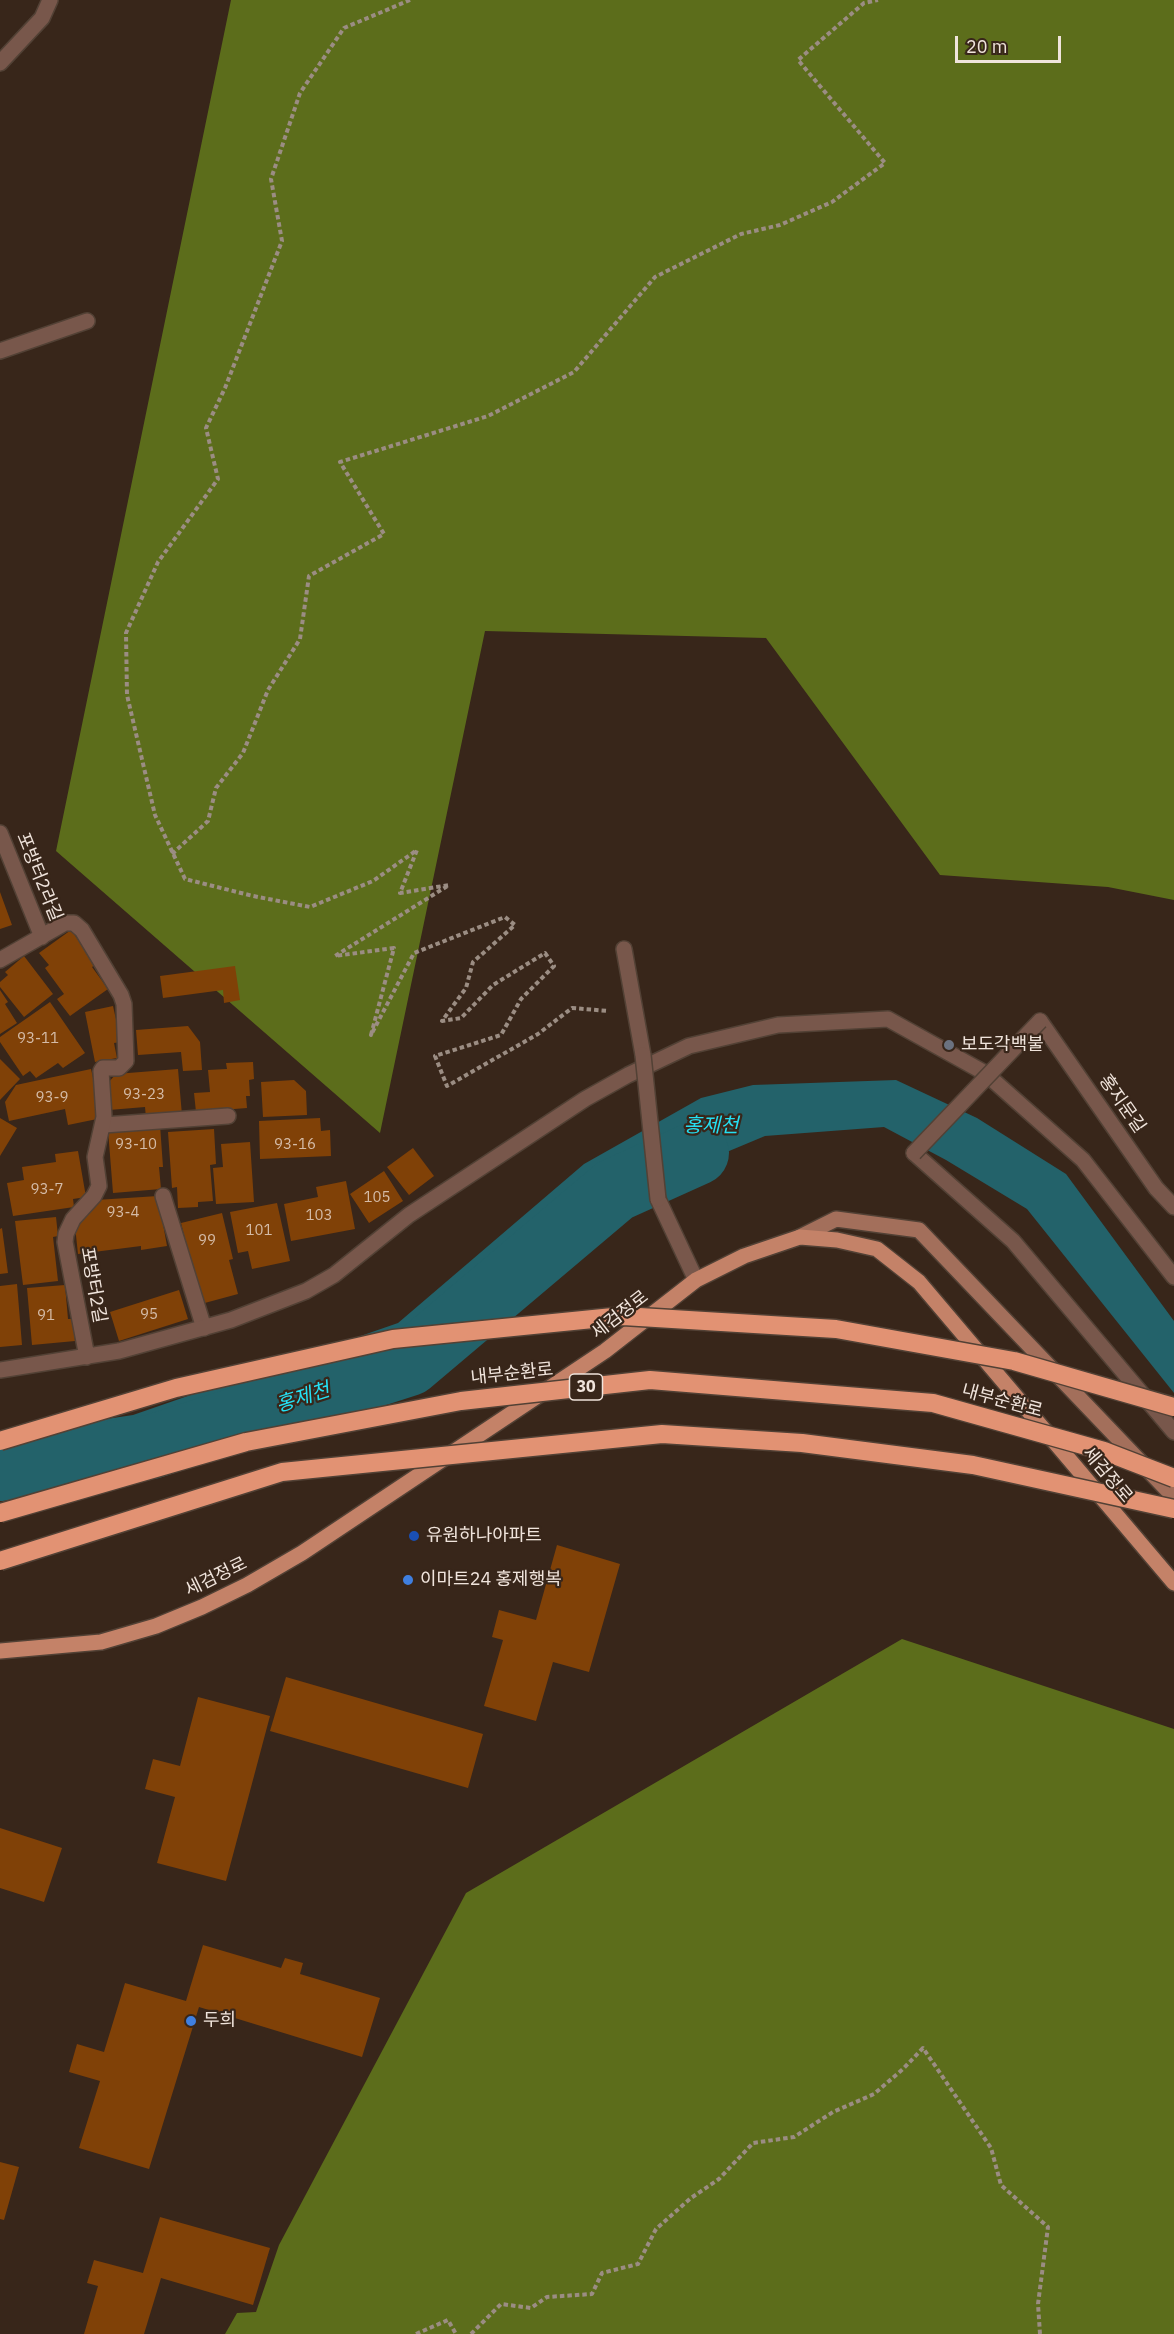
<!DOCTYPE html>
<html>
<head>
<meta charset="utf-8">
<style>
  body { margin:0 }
  #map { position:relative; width:1174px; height:2334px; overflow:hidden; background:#38261a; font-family:"IBM Plex Sans",sans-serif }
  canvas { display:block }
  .scale { position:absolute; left:955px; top:36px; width:106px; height:27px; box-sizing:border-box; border:3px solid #f0e4dc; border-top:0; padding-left:8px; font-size:18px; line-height:21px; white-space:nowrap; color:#f0e4dc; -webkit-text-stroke:4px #38261a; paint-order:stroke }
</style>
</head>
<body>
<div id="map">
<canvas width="1174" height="2334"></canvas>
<div class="scale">20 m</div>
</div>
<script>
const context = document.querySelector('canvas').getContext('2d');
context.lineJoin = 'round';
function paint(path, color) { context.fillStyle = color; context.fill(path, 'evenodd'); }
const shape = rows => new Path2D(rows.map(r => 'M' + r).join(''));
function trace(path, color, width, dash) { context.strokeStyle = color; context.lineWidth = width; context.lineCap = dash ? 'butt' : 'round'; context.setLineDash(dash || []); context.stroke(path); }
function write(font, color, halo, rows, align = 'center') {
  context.font = font + ' "IBM Plex Sans","Noto Sans KR",sans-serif'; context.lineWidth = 4.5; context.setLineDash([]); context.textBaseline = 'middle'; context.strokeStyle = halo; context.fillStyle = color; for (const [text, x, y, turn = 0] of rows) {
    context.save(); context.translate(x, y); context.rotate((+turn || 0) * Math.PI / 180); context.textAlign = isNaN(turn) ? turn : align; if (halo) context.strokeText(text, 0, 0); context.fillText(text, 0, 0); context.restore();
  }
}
const forest = shape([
  [231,0,1174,0,1174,900,1108,887,940,875,766,638,485,631,380,1133,56,851],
  [902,1639,1174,1729,1174,2334,225,2334,237,2313,256,2312,279,2245,466,1893]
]);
const water = shape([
  [896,1080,977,1118,1066,1174,1174,1321,1174,1393,1027,1209,946,1160,884,1127,765,1136,710,1159,615,1190,409,1364,151,1447,0,1473,0,1435,133,1415,398,1323,584,1164,701,1098,753,1085]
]);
const river = shape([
  [0,1469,151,1447,409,1364,615,1190,697,1153]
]);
const building = shape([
  [0,892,12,925,0,929],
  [71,930,96,964,92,967,108,989,70,1016,57,999,64,994,45,968,49,965,39,953],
  [24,956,53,994,24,1017,0,987,0,982,8,975,5,972],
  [235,966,240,1000,224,1003,223,990,163,998,160,976],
  [0,990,8,1002,5,1004,17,1023,0,1034],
  [50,1002,85,1053,63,1068,58,1063,36,1078,30,1071,23,1076,0,1042,0,1037],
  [113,1006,121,1042,114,1043,117,1058,95,1062,85,1012],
  [188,1026,200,1042,202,1070,183,1071,181,1052,138,1055,136,1030],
  [0,1059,20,1079,0,1100],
  [253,1062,254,1079,249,1080,250,1096,246,1096,247,1108,196,1112,194,1093,210,1092,208,1070,227,1069,226,1063],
  [91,1069,102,1118,68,1125,65,1109,9,1121,5,1102,16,1085],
  [178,1069,182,1115,146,1118,145,1107,109,1110,107,1084,116,1074],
  [294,1080,306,1091,307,1115,263,1117,261,1082],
  [0,1118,17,1128,0,1156],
  [320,1118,321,1131,330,1130,331,1156,260,1159,259,1121],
  [160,1125,163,1167,159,1167,161,1189,113,1193,108,1130],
  [214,1129,216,1164,210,1165,213,1201,198,1202,198,1207,178,1208,177,1187,172,1188,168,1132],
  [250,1142,254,1202,216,1204,213,1168,223,1167,221,1144],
  [413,1148,434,1176,409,1195,387,1167],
  [78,1151,86,1197,73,1199,74,1207,13,1216,7,1183,24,1180,22,1167,56,1162,55,1154],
  [384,1171,403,1201,369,1223,350,1194],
  [346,1181,355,1229,291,1241,284,1204,318,1197,316,1187],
  [158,1196,167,1246,141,1250,141,1246,78,1254,75,1226,96,1200],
  [277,1203,290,1261,252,1269,248,1251,238,1253,230,1212],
  [222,1213,233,1259,229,1260,238,1294,201,1304,181,1223],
  [56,1217,58,1236,53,1237,58,1281,23,1285,15,1221],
  [2,1228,8,1273,0,1274,0,1229],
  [17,1284,22,1345,0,1347,0,1286],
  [65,1285,68,1319,73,1319,75,1341,32,1345,27,1288],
  [179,1290,188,1319,119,1341,110,1312],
  [557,1545,620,1564,589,1672,553,1662,536,1721,484,1706,503,1640,492,1637,499,1610,536,1620],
  [286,1677,483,1734,468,1788,270,1731],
  [198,1697,270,1716,226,1881,157,1863,175,1797,145,1789,153,1759,180,1766],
  [0,1828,62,1848,44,1902,0,1888],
  [203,1945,281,1968,285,1958,303,1963,300,1974,380,1998,362,2057,199,2007,149,2169,79,2148,100,2081,69,2072,77,2044,104,2052,125,1983,186,2001],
  [0,2162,19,2167,4,2220,0,2219],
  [160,2217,270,2248,253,2305,161,2278,144,2334,84,2334,98,2286,87,2283,94,2260,143,2273]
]);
const path = shape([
  [410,0,344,28,300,93,271,179,282,241,225,388,206,428,218,479,158,562,126,633,127,695,155,815,185,879,253,896,310,907,373,881,417,850,400,893,449,885,335,956,394,948,371,1035,414,953,505,917,515,925,473,962,466,988,442,1021,461,1018,493,985,545,953,554,966,521,999,501,1035,435,1056,447,1086,538,1034,572,1008,609,1011],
  [172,854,208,821,216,788,243,753,268,690,300,639,309,576,384,534,340,462,488,416,574,372,655,277,741,234,780,225,832,202,885,163,798,60,864,3,878,0],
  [416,2334,448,2320,456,2334],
  [471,2334,501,2304,531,2308,547,2297,592,2294,602,2273,638,2264,656,2229,691,2198,719,2179,753,2143,794,2137,833,2112,874,2094,903,2069,923,2048,991,2148,1001,2185,1048,2227,1038,2304,1040,2334]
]);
const lane = shape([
  [104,1125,228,1116],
  [163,1196,204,1328]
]);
const street = shape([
  [0,63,42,18,50,0],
  [0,351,87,321],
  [0,833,42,937],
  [624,949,643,1055],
  [0,960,65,923,74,923,82,930,121,995,124,1004,126,1061,119,1068,103,1068,101,1071,104,1117,95,1157,99,1186,94,1196,73,1219,66,1234,65,1242,87,1357],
  [1040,1021,1156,1188,1174,1207],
  [914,1153,1013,1241,1174,1432],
  [658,1199,696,1280],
  [0,1370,119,1351,231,1320,306,1291,334,1275,409,1215,585,1099,628,1075,689,1046,778,1025,888,1019,985,1073,1083,1160,1174,1277]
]);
const secondary = shape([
  [800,1237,836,1219,919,1230,1174,1497]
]);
const primary = shape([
  [0,1651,101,1642,156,1626,202,1607,247,1585,302,1553,605,1351,696,1280,744,1256,800,1237,837,1240,877,1249,919,1282,1174,1583]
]);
const streetBridge = shape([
  [643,1055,658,1199],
  [914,1153,1040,1021]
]);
const highwayBridge = shape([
  [0,1441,176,1388,393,1339,623,1316,836,1329,1014,1361,1174,1407],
  [0,1513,246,1442,461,1401,650,1380,933,1403,1104,1451,1174,1478],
  [0,1561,282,1472,662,1434,802,1443,973,1465,1174,1509]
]);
const markers = [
  [949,1045,6,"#6b7280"],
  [414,1536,6,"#1a4fb4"],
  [408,1580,6,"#3f7fe0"],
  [191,2021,6,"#3f7fe0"]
];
const numberNames = [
  ["93-11",38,1039],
  ["93-23",144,1095],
  ["93-9",52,1098],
  ["93-10",136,1145],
  ["93-16",295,1145],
  ["93-7",47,1190],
  ["105",377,1198],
  ["93-4",123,1213],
  ["103",319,1216],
  ["101",259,1231],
  ["99",207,1241],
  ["95",149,1315],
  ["91",46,1316]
];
const shields = [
  [586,1387,33]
];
const shieldNames = [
  ["30",586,1387]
];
const streetNames = [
  ["포방터2라길",39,877,68],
  ["홍지문길",1122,1104,55],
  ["포방터2길",93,1285,80],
  ["세검정로",620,1315,-38],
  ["내부순환로",512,1374,-6],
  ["내부순환로",1002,1401,15],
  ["세검정로",1107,1475,50],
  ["세검정로",216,1577,-26]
];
const poiNames = [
  ["보도각백불",961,1045],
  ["유원하나아파트",426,1536],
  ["이마트24 홍제행복",420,1580],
  ["두희",203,2021]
];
const waterNames = [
  ["홍제천",711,1126],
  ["홍제천",303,1398,-18]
];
paint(forest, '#5c6d1b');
paint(water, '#23626a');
trace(river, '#23626a', 64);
paint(building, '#804107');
trace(lane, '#524135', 18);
trace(street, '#524135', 18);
trace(secondary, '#524135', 18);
trace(primary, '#524135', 18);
trace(path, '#9b8d83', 4, [4.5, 3]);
trace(lane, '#78574b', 15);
trace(street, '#78574b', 15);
trace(secondary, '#a36f5b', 15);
trace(primary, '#c48268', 15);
trace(streetBridge, '#524135', 18, []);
trace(highwayBridge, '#524135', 21, []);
trace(streetBridge, '#78574b', 15);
trace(highwayBridge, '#e29273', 18);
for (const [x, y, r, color] of markers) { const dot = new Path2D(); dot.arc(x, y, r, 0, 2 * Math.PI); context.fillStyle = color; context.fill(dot); trace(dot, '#38261a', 2); }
write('15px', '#d4bba7', null, numberNames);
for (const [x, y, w] of shields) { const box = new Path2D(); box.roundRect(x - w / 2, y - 13, w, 26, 4.5); context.fillStyle = '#38261a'; context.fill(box); trace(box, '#f0e4dc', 1.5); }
write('bold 16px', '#f0e4dc', null, shieldNames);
write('18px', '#f0e4dc', '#38261a', streetNames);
write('18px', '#f0e4dc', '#38261a', poiNames, 'left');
write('italic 20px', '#25dff2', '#38261a', waterNames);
</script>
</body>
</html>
